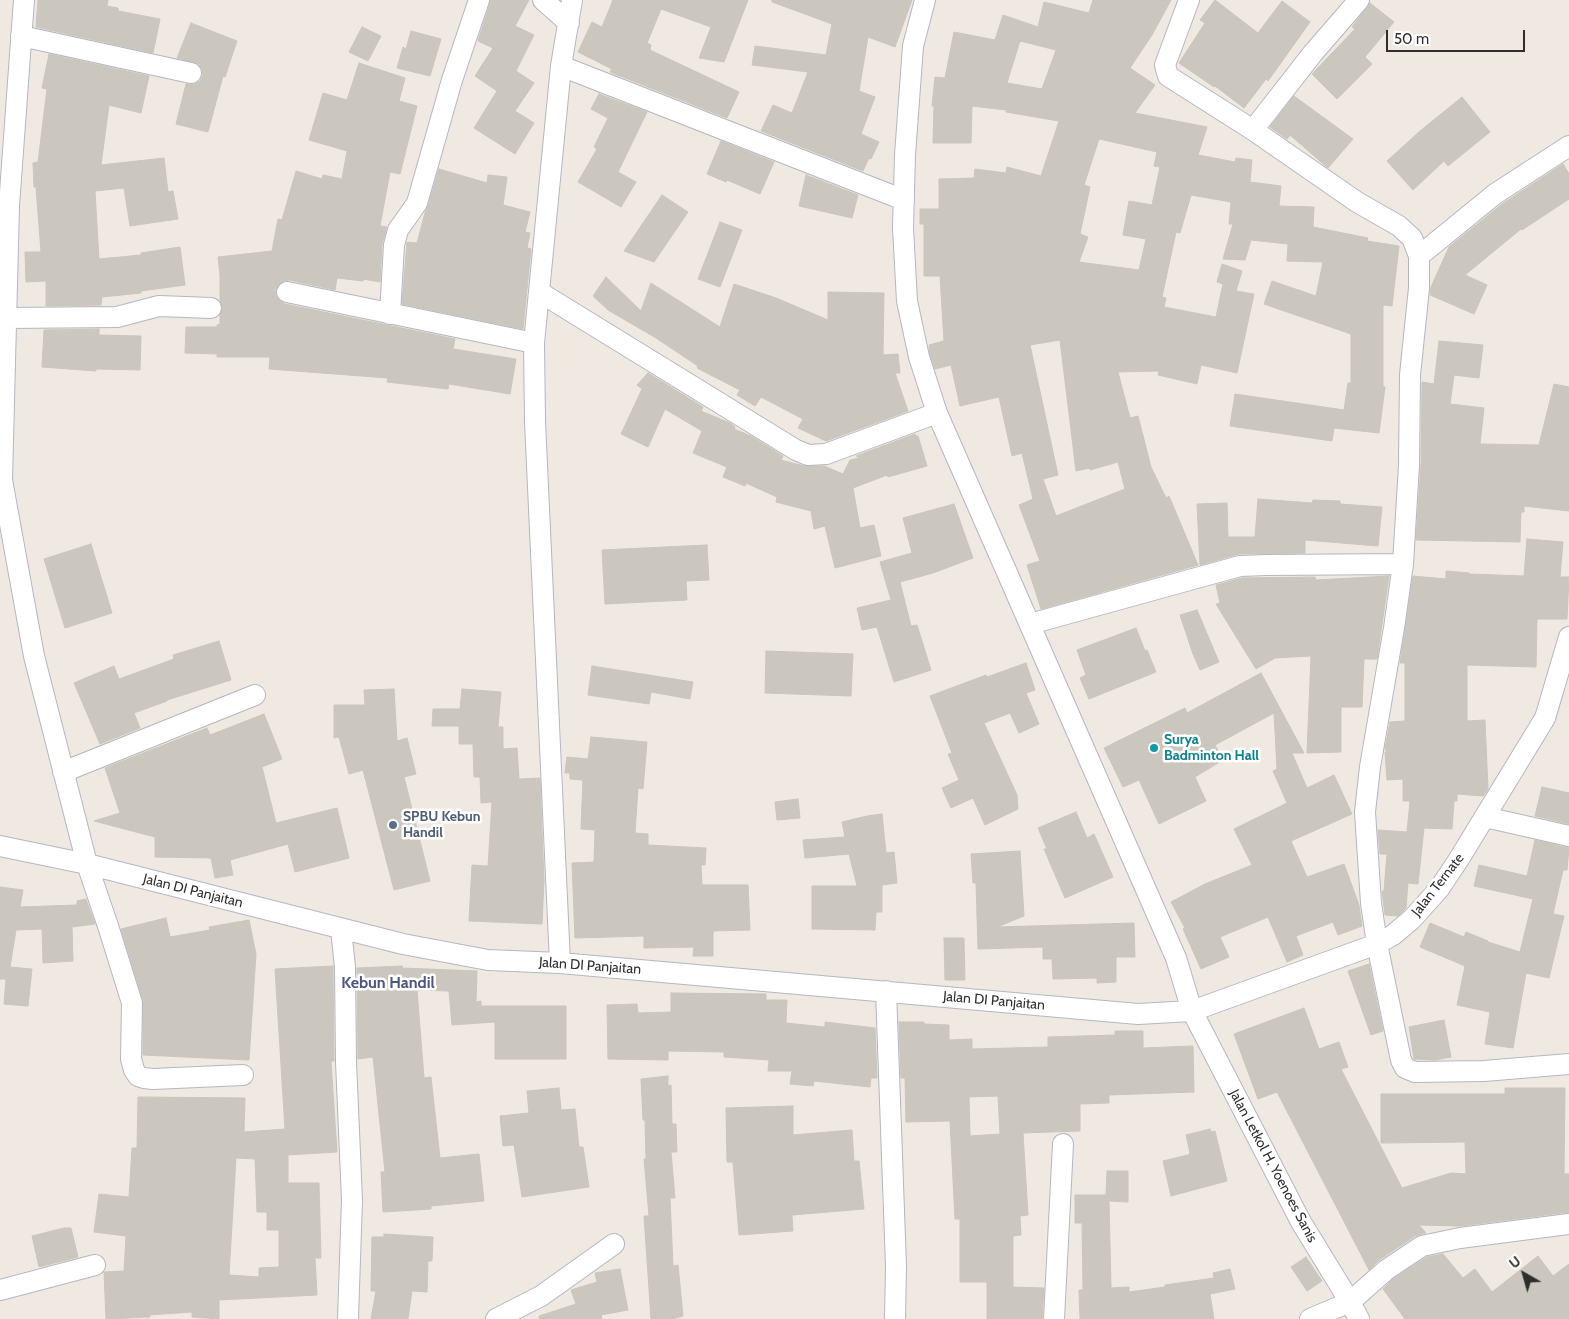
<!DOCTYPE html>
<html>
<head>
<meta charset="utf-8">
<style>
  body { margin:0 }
  #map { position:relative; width:1569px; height:1319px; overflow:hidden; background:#efe9e1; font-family:Cabin,sans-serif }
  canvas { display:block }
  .north { position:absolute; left:1499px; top:1249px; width:50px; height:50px; -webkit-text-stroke:4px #fff; paint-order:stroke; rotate:322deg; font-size:14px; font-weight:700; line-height:20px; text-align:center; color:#2e2e2e }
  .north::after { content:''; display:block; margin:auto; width:18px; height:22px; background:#2e2e2e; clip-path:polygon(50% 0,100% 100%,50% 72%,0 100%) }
  .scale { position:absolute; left:1386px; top:30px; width:139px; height:22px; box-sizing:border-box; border:2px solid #2e2e2e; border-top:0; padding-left:6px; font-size:15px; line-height:18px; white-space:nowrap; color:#2e2e2e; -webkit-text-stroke:4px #fff; paint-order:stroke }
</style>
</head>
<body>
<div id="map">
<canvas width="1569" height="1319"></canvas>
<div class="north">U</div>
<div class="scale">50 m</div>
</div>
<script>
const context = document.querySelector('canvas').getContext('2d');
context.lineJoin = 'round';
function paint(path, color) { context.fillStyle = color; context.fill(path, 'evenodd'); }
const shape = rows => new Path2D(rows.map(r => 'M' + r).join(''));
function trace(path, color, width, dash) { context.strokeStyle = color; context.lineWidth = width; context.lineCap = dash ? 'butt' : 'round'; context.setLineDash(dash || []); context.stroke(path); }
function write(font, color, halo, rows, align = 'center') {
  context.font = font + ' Cabin,sans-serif'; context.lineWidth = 5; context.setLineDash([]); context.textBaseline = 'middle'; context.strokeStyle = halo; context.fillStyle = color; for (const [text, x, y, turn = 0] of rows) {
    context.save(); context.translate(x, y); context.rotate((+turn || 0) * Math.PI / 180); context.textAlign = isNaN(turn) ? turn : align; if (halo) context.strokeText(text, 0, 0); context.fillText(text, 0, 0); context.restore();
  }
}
const building = shape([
  [38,0,108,0,107,6,118,8,118,11,160,19,153,53,36,27,38,0],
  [491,0,529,0,515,26,534,35,516,71,534,83,515,111,534,123,515,154,474,128,497,91,475,76,493,48,478,41,491,0],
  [613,0,748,0,724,62,699,58,711,27,661,9,647,43,651,45,650,50,739,92,727,118,610,72,612,69,578,52,592,22,602,27,613,0],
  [772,0,912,0,895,47,868,37,859,91,875,97,861,134,879,142,871,159,869,158,863,171,761,131,773,105,792,113,808,72,752,65,755,46,826,55,832,24,772,2,772,0],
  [1093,0,1171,0,1152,35,1130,68,1155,85,1135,113,1207,127,1198,155,1235,162,1236,158,1252,160,1250,182,1281,186,1279,206,1314,207,1313,227,1368,238,1367,241,1399,246,1392,306,1383,305,1383,387,1385,387,1379,433,1334,428,1332,441,1230,426,1235,394,1344,410,1348,383,1351,383,1351,334,1264,304,1272,281,1316,296,1323,262,1287,261,1288,244,1251,240,1245,260,1223,259,1233,224,1229,224,1231,202,1191,195,1180,233,1176,232,1162,297,1166,298,1164,307,1216,317,1223,284,1217,282,1222,264,1242,271,1236,291,1254,294,1237,373,1201,365,1197,384,1158,375,1159,371,1118,372,1130,418,1138,416,1151,467,1166,498,1169,496,1198,565,1041,609,1027,565,1040,561,1019,505,1033,499,1022,453,1012,456,999,397,960,406,951,365,935,369,930,354,929,345,944,341,940,276,924,276,924,224,920,224,920,209,939,209,939,179,974,178,975,169,1006,173,1007,167,1041,176,1059,121,1006,112,1006,110,972,106,971,143,933,143,934,106,932,106,935,77,945,78,954,32,995,40,1003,15,1038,27,1044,2,1089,13,1093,0],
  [1020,41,1056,50,1042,89,1007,83,1020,41],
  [1099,139,1157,152,1154,166,1160,167,1152,205,1129,201,1123,235,1146,239,1139,270,1079,262,1088,237,1080,234,1090,187,1084,185,1099,139],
  [1060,340,1076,471,1090,468,1090,470,1118,462,1125,489,1056,516,1043,479,1058,475,1030,345,1060,340],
  [1215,0,1258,33,1282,1,1310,22,1268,81,1266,79,1244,108,1215,86,1214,87,1179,63,1205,23,1200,20,1215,0],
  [1370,3,1394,22,1365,57,1372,64,1337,99,1312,74,1355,29,1352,27,1370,3],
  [191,23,237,41,225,77,223,76,208,132,176,124,186,84,195,84,200,81,203,75,202,69,199,64,177,58,191,23],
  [362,27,381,36,368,61,349,52,362,27],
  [411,31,441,39,430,76,397,68,403,47,406,49,411,31],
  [49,54,149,76,141,113,109,105,101,165,164,158,168,192,173,191,178,219,130,226,124,188,95,191,99,259,141,255,141,253,180,247,185,285,141,291,141,293,102,297,101,305,46,306,46,281,26,282,25,252,41,252,36,187,34,187,33,163,38,162,47,89,42,88,49,54],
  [359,63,405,78,399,101,417,106,400,174,390,172,380,226,387,227,382,244,380,282,363,279,363,281,337,278,335,290,289,280,284,281,278,285,275,290,276,296,280,301,285,304,455,339,453,349,516,359,510,394,449,384,448,389,387,382,388,378,269,369,270,357,217,357,217,354,185,353,186,327,217,327,217,325,220,324,220,315,223,308,220,301,220,275,218,257,272,251,278,219,282,220,296,171,322,179,323,175,342,179,347,151,309,140,323,93,347,100,359,63],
  [599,94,647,112,618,172,636,182,621,207,578,182,597,149,594,147,608,118,591,109,599,94],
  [1294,96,1353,139,1328,168,1290,135,1287,139,1270,127,1294,96],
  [1462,97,1490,132,1448,166,1444,161,1413,190,1387,161,1420,131,1462,97],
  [721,141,774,162,760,194,727,180,726,182,707,174,721,141],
  [1563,164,1569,174,1569,199,1522,230,1521,229,1465,275,1487,285,1474,314,1430,295,1431,287,1449,247,1502,204,1563,164],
  [439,169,487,183,488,175,507,177,503,205,530,212,525,232,530,233,527,248,531,249,523,329,402,304,407,242,417,243,425,213,428,206,439,169],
  [806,175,858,195,852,218,799,206,806,175],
  [662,195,688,212,654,262,624,251,662,195],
  [720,222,742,230,720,287,698,279,720,222],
  [606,277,641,311,651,283,720,327,734,284,776,298,828,320,828,292,884,293,883,355,898,354,900,373,895,373,908,411,826,441,798,428,803,419,761,397,755,406,737,395,740,390,697,368,698,366,656,338,608,310,593,296,606,277],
  [99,329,99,335,141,336,140,370,96,369,96,371,42,367,44,330,99,329],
  [1439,341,1483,345,1479,378,1454,375,1450,404,1484,408,1480,444,1539,445,1554,384,1569,387,1569,511,1524,506,1524,512,1521,512,1520,542,1416,540,1421,465,1422,382,1434,384,1439,341],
  [648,373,703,407,701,411,730,423,735,427,734,429,751,436,783,456,781,460,804,466,824,466,843,474,850,460,860,458,856,456,915,434,916,436,918,436,927,466,888,477,887,475,853,488,860,528,874,525,881,556,835,568,825,526,814,529,811,511,776,502,777,497,746,483,745,486,723,477,727,467,693,453,702,431,665,409,648,447,621,434,642,389,637,385,648,373],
  [1258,499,1312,503,1313,500,1340,501,1340,504,1382,507,1378,546,1305,540,1305,553,1239,554,1200,565,1197,504,1227,503,1228,537,1255,537,1258,499],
  [954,504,973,558,933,573,900,582,911,626,917,625,931,670,894,682,877,627,862,630,857,608,891,600,880,562,912,553,903,518,954,504],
  [1527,539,1563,542,1560,577,1569,577,1567,619,1537,619,1536,667,1467,665,1467,721,1485,720,1488,789,1483,796,1457,794,1457,801,1454,801,1452,829,1424,828,1418,884,1408,883,1406,908,1398,916,1385,915,1382,891,1384,891,1387,854,1380,854,1378,830,1407,832,1410,801,1403,801,1403,779,1387,780,1385,752,1387,752,1385,749,1390,722,1405,721,1405,663,1400,663,1413,576,1446,579,1446,571,1469,573,1469,574,1524,576,1527,539],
  [91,544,112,613,65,628,44,559,91,544],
  [707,545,709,580,686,581,687,600,605,604,602,550,707,545],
  [1389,576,1377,659,1364,659,1362,707,1341,707,1341,752,1307,753,1311,656,1275,658,1256,669,1216,604,1220,603,1216,585,1242,578,1315,577,1316,580,1389,576],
  [1197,610,1219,662,1200,670,1193,654,1180,615,1197,610],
  [1136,628,1145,651,1147,650,1156,672,1089,699,1080,678,1086,675,1077,650,1136,628],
  [219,641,231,680,167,700,167,701,134,713,140,728,100,744,74,683,114,666,119,679,174,659,173,655,219,641],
  [766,651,853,654,851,696,765,693,766,651],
  [1026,663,1035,690,1026,693,1039,724,1019,733,1010,713,984,723,1017,795,1018,809,985,825,973,798,951,808,942,788,959,780,948,754,952,753,930,696,986,675,987,677,1026,663],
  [592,666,693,682,690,699,651,692,649,704,588,695,592,666],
  [1261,673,1304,753,1292,753,1307,788,1334,775,1352,814,1291,841,1307,877,1344,864,1359,905,1362,926,1338,935,1333,922,1296,936,1303,955,1287,962,1268,917,1220,937,1229,957,1201,969,1183,929,1185,928,1171,902,1205,884,1252,865,1234,829,1287,803,1273,771,1277,769,1274,713,1215,745,1223,760,1195,777,1206,801,1159,824,1139,780,1123,787,1104,748,1185,708,1187,713,1261,673],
  [394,689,397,741,407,738,416,774,404,777,430,881,394,890,363,770,349,774,339,737,334,738,334,705,365,705,364,690,394,689],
  [462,689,501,692,498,727,503,727,503,749,517,748,519,779,540,778,544,881,542,924,469,921,472,865,488,866,492,802,481,803,480,777,474,777,473,744,459,744,459,726,432,726,433,709,460,709,462,689],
  [264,714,282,759,262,767,276,823,337,808,349,858,295,872,288,844,230,860,233,875,215,878,211,858,155,857,155,837,94,821,120,813,105,768,207,728,210,735,264,714],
  [591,737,647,742,643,789,638,788,635,833,648,834,648,845,706,848,705,865,701,865,702,885,748,885,750,930,713,931,713,956,693,956,694,947,644,948,644,936,575,938,572,863,594,862,595,830,581,829,583,780,570,779,570,773,565,773,567,757,588,759,591,737],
  [1542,787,1569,793,1569,824,1535,816,1542,787],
  [798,799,800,818,777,820,775,802,798,799],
  [1076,812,1087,838,1094,834,1113,877,1065,898,1044,849,1047,849,1038,828,1076,812],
  [882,814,886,853,894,852,897,883,882,885,882,912,876,912,875,930,812,929,812,886,857,886,849,854,805,858,803,840,845,837,842,822,867,816,882,814],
  [1535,840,1569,848,1567,870,1563,870,1553,914,1564,916,1549,978,1526,973,1513,1048,1485,1044,1490,1012,1457,1005,1465,966,1420,947,1430,923,1464,937,1466,932,1488,941,1488,942,1520,952,1533,899,1474,886,1479,865,1527,876,1535,840],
  [1020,851,1024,916,997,927,1134,923,1135,957,1116,957,1116,982,1097,983,1097,978,1053,979,1052,959,1043,959,1043,947,978,949,976,883,973,883,971,854,1020,851],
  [0,887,23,890,20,907,77,905,77,901,86,899,95,924,72,927,73,961,43,963,42,929,16,930,10,967,32,969,28,1006,4,1004,6,979,0,979,0,887],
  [166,918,170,937,210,930,209,927,249,920,256,954,249,1060,143,1055,143,1000,121,929,166,918],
  [944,938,964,938,965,980,945,980,944,938],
  [1369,964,1383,1031,1371,1035,1348,971,1369,964],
  [333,966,334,1061,331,1061,337,1152,288,1155,288,1183,319,1183,321,1258,315,1258,317,1295,219,1300,219,1319,192,1317,192,1312,150,1315,150,1317,106,1319,104,1272,124,1271,126,1236,94,1232,99,1194,129,1197,132,1148,137,1148,138,1097,245,1098,244,1132,285,1129,275,969,333,966],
  [236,1158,255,1159,257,1212,267,1212,267,1230,279,1230,279,1267,259,1268,259,1277,229,1275,236,1158],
  [402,966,402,968,477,971,476,1002,481,1001,481,1006,566,1006,566,1059,495,1059,495,1022,452,1025,449,991,417,990,424,1078,431,1077,440,1158,479,1154,484,1201,431,1206,431,1209,383,1212,381,1172,385,1172,373,1057,358,1059,357,968,402,966],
  [671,993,766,994,766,1000,787,1000,786,1023,825,1027,825,1022,875,1028,877,1078,871,1078,870,1087,814,1081,813,1086,790,1084,792,1071,768,1071,769,1060,724,1057,724,1052,668,1051,668,1060,608,1059,607,1005,637,1004,638,1013,671,1012,671,993],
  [1304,1008,1319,1049,1339,1042,1348,1067,1341,1069,1402,1188,1451,1173,1466,1174,1465,1142,1381,1143,1381,1094,1505,1094,1505,1088,1565,1088,1564,1174,1569,1174,1569,1212,1460,1226,1419,1225,1426,1233,1415,1236,1379,1260,1369,1270,1277,1092,1258,1099,1234,1034,1304,1008],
  [1444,1020,1451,1057,1435,1060,1414,1059,1409,1027,1444,1020],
  [899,1022,924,1022,924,1024,949,1025,949,1040,972,1039,972,1049,1048,1047,1048,1037,1115,1035,1115,1031,1143,1031,1143,1048,1193,1046,1194,1092,1109,1095,1109,1103,1080,1104,1080,1131,1023,1133,1028,1215,1020,1216,1021,1235,1013,1236,1013,1287,1044,1288,1042,1319,987,1319,987,1282,960,1282,960,1219,955,1219,950,1121,906,1122,905,1078,901,1078,899,1022],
  [998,1096,1000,1134,970,1136,969,1097,998,1096],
  [668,1076,668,1086,671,1085,672,1124,676,1124,677,1152,671,1152,675,1198,670,1198,673,1266,678,1265,683,1316,672,1319,651,1319,644,1216,649,1216,644,1159,646,1159,645,1120,643,1120,641,1079,668,1076],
  [559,1088,561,1110,575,1109,579,1147,583,1147,589,1187,522,1197,514,1145,503,1146,500,1116,529,1113,527,1091,559,1088],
  [793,1106,793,1135,852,1130,854,1161,859,1161,864,1209,792,1215,793,1231,739,1235,733,1162,727,1162,726,1108,793,1106],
  [1210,1129,1211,1132,1215,1131,1227,1181,1171,1196,1163,1161,1188,1155,1190,1153,1186,1135,1210,1129],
  [1107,1171,1128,1171,1128,1202,1109,1201,1111,1288,1129,1287,1129,1292,1165,1287,1165,1285,1214,1278,1213,1273,1230,1269,1235,1289,1210,1294,1214,1319,1080,1319,1079,1290,1083,1290,1082,1223,1075,1223,1075,1195,1106,1195,1107,1171],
  [64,1228,71,1228,78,1257,39,1267,32,1236,64,1228],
  [384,1234,433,1237,432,1261,428,1261,427,1292,412,1291,408,1319,371,1319,376,1291,371,1291,372,1237,384,1237,384,1234],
  [1443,1254,1463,1278,1475,1269,1492,1292,1538,1256,1553,1276,1569,1264,1569,1319,1405,1319,1383,1289,1393,1279,1427,1257,1443,1254],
  [1306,1257,1322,1281,1307,1291,1291,1267,1306,1257],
  [620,1269,628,1310,601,1315,602,1319,539,1319,539,1316,576,1304,571,1290,597,1282,595,1273,620,1269]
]);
const minor = shape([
  [24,0,9,206,2,480,34,656,87,864,109,929,132,1003,131,1059,134,1070,138,1076,144,1078,153,1079,243,1075],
  [543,0,569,23],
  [925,0,913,46,905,155,903,228,907,301,919,357,937,413,1176,958,1192,1011,1301,1222,1350,1302,1359,1319],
  [1189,0,1165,65,1168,76,1253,130,1357,202,1399,226,1412,238,1419,256,1419,288,1410,375,1409,465,1403,564,1394,628,1370,767,1365,812,1371,903,1377,944,1401,1060,1405,1068,1415,1072,1484,1071,1569,1064],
  [21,36,191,73],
  [561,66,904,200],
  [1253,130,1313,53,1359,0],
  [1419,256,1495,194,1569,146],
  [287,292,534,343],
  [541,293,796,450,808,455,826,454,937,413],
  [390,314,394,245,398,230,417,203,452,80,479,0],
  [7,318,117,317,159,306,211,308],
  [1030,624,1240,566,1266,565,1403,564],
  [63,772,255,695],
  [1485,817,1569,836],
  [0,846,87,864,403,944,488,960,560,963,1138,1014,1192,1011,1377,944,1393,935,1412,919,1439,889,1459,859,1545,718,1569,637],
  [341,929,345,967,346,1062,352,1200,348,1319],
  [560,963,535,422,534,343,561,66,572,0],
  [886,991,896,1266,895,1319],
  [0,1290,95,1265],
  [496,1319,541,1296,614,1244],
  [1054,1319,1063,1144],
  [1310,1319,1350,1302,1386,1270,1422,1246,1460,1238,1569,1224]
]);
const markers = [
  [1154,748,5,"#0f9aa8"],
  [393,825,5,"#5c6f8a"]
];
const cultureNames = [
  ["Surya",1164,740],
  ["Badminton Hall",1164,756]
];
const serviceNames = [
  ["SPBU Kebun",403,817],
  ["Handil",403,833]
];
const streetNames = [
  ["Jalan Ternate",1438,885,-52],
  ["Jalan DI Panjaitan",193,891,14],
  ["Jalan DI Panjaitan",590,966,4],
  ["Jalan DI Panjaitan",994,1001,5],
  ["Jalan Letkol H. Yoenoes Sanis",1273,1166,62]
];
const quarterNames = [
  ["Kebun Handil",388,983]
];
paint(building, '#cbc7bf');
trace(building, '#cbc5ba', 1);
trace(minor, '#b4b7c1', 22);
trace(minor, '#fff', 20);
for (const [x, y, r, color] of markers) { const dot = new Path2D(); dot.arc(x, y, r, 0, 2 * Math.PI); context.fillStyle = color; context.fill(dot); trace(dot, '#fff', 2); }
write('bold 14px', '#0d838f', '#fff', cultureNames, 'left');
write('bold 14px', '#4e5e75', '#fff', serviceNames, 'left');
write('14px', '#2e2e2e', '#fff', streetNames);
write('bold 16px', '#4d5680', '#fff', quarterNames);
</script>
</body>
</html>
